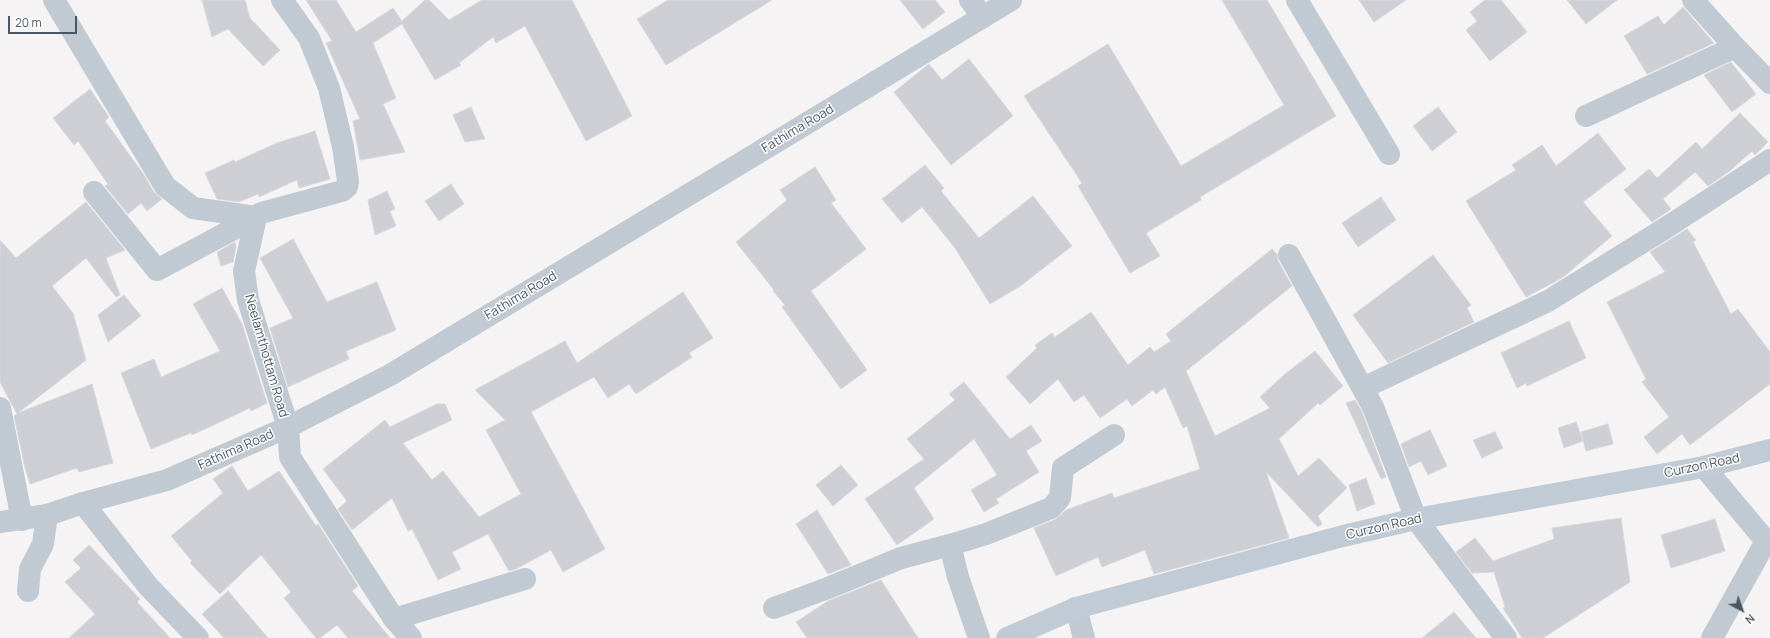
<!DOCTYPE html>
<html>
<head>
<meta charset="utf-8">
<style>
  body { margin:0 }
  #map { position:relative; width:1770px; height:638px; overflow:hidden; background:#f5f3f3; font-family:Manrope,sans-serif }
  canvas { display:block }
  .north { position:absolute; left:1722px; top:590px; width:40px; height:40px; -webkit-text-stroke:3px #fff; paint-order:stroke; rotate:139deg; font-size:11px; font-weight:700; line-height:16px; text-align:center; color:#4a5661 }
  .north::after { content:''; display:block; margin:auto; width:14px; height:18px; background:#4a5661; clip-path:polygon(50% 0,100% 100%,50% 72%,0 100%) }
  .scale { position:absolute; left:8px; top:16px; width:69px; height:18px; box-sizing:border-box; border:2px solid #4a5661; border-top:0; padding-left:5px; font-size:12px; line-height:14px; white-space:nowrap; color:#4a5661; -webkit-text-stroke:3px #fff; paint-order:stroke }
</style>
</head>
<body>
<div id="map">
<canvas width="1770" height="638"></canvas>
<div class="north">N</div>
<div class="scale">20 m</div>
</div>
<script>
const context = document.querySelector('canvas').getContext('2d');
context.lineJoin = 'round';
function paint(path, color) { context.fillStyle = color; context.fill(path, 'evenodd'); }
const shape = rows => new Path2D(rows.map(r => 'M' + r).join(''));
function trace(path, color, width, dash) { context.strokeStyle = color; context.lineWidth = width; context.lineCap = dash ? 'butt' : 'round'; context.setLineDash(dash || []); context.stroke(path); }
function write(font, color, halo, rows, align = 'center') {
  context.font = font + ' Manrope,sans-serif'; context.lineWidth = 3; context.setLineDash([]); context.textBaseline = 'middle'; context.strokeStyle = halo; context.fillStyle = color; for (const [text, x, y, turn = 0] of rows) {
    context.save(); context.translate(x, y); context.rotate((+turn || 0) * Math.PI / 180); context.textAlign = isNaN(turn) ? turn : align; if (halo) context.strokeText(text, 0, 0); context.fillText(text, 0, 0); context.restore();
  }
}
const building = shape([
  [202,0,245,0,250,18,280,50,263,66,228,29,212,37,202,0],
  [306,0,336,0,356,32,393,8,402,21,425,0,429,0,449,20,482,0,572,0,632,116,586,141,525,26,496,43,493,37,459,63,461,65,435,80,402,24,373,43,396,98,383,104,405,152,360,160,353,121,360,119,326,43,332,41,306,0],
  [668,0,772,0,666,65,637,19,668,0],
  [900,0,935,0,945,12,923,29,900,0],
  [1222,0,1267,0,1336,116,1200,197,1201,200,1146,233,1160,256,1130,273,1078,186,1082,183,1024,96,1108,44,1181,166,1284,105,1222,0],
  [1359,0,1406,0,1374,22,1359,0],
  [1485,0,1501,0,1527,32,1490,61,1466,30,1477,21,1470,12,1485,0],
  [1567,0,1617,0,1586,24,1567,0],
  [1683,7,1714,43,1647,74,1624,36,1658,16,1664,25,1683,7],
  [969,59,1013,116,951,165,894,92,929,64,942,80,969,59],
  [1731,62,1756,94,1732,112,1704,75,1731,62],
  [90,89,109,117,105,121,144,175,154,192,162,199,147,211,141,203,128,214,105,186,108,184,78,141,74,145,53,118,90,89],
  [471,107,485,139,465,142,453,115,471,107],
  [1438,107,1457,132,1432,151,1413,126,1438,107],
  [1740,113,1768,142,1755,155,1752,151,1731,170,1708,186,1695,172,1663,199,1671,209,1652,222,1624,190,1649,169,1657,178,1696,142,1702,149,1740,113],
  [315,131,330,179,299,188,297,180,259,197,258,194,239,202,217,199,205,173,234,160,235,162,277,143,315,131],
  [1598,133,1626,169,1583,202,1612,236,1562,278,1526,297,1466,201,1516,170,1512,165,1542,145,1556,166,1598,133],
  [925,165,944,188,941,191,979,238,1033,196,1072,246,1019,287,990,304,955,248,922,207,902,223,882,199,925,165],
  [815,167,836,200,831,203,866,249,811,291,867,370,841,389,782,307,785,305,773,291,774,290,736,242,787,200,780,190,815,167],
  [451,184,464,204,439,221,425,201,451,184],
  [387,191,395,209,390,211,396,226,375,235,368,200,387,191],
  [1381,197,1396,220,1358,247,1342,223,1381,197],
  [86,202,125,250,106,258,120,295,116,297,86,258,52,286,73,313,86,360,18,413,92,384,113,463,79,472,77,468,30,484,25,468,14,416,17,414,0,382,0,240,16,258,86,202],
  [1687,229,1696,240,1693,242,1731,314,1738,309,1770,352,1770,384,1690,445,1682,434,1657,454,1644,437,1669,417,1642,382,1646,379,1607,302,1665,272,1650,252,1687,229],
  [293,239,327,302,377,282,396,330,346,351,349,359,288,387,270,328,293,318,260,258,293,239],
  [235,242,236,247,233,262,221,266,217,252,235,242],
  [1272,249,1277,254,1278,261,1292,286,1186,371,1215,436,1270,408,1260,397,1285,374,1315,351,1343,386,1320,405,1318,403,1279,439,1298,476,1319,458,1347,488,1318,516,1322,524,1318,527,1266,472,1289,538,1154,574,1145,550,1102,567,1098,557,1056,576,1034,528,1056,519,1066,510,1112,493,1114,498,1200,469,1187,426,1183,428,1165,387,1156,394,1153,390,1132,406,1127,399,1100,418,1084,395,1074,402,1058,379,1030,404,1006,377,1037,348,1035,345,1052,333,1055,337,1091,312,1128,365,1150,347,1154,352,1171,341,1166,334,1272,249],
  [1433,255,1471,305,1467,308,1474,322,1388,363,1353,315,1433,255],
  [222,288,242,324,267,403,251,411,250,408,192,435,191,433,151,449,121,373,154,359,161,377,220,351,193,304,222,288],
  [683,292,713,338,689,353,692,357,636,394,629,384,608,398,594,377,531,412,605,549,563,572,551,550,516,569,509,571,488,534,452,552,461,569,438,580,412,529,408,531,392,498,352,530,338,509,347,501,323,469,385,420,390,427,437,404,445,404,452,420,403,443,432,480,443,471,479,517,521,494,486,430,505,420,475,390,565,341,577,363,683,292],
  [124,295,141,316,108,342,98,315,124,295],
  [1569,321,1586,358,1527,386,1526,383,1517,388,1501,353,1569,321],
  [964,382,1010,439,1031,425,1042,441,1026,451,1039,472,996,499,999,503,984,512,971,490,997,475,974,439,914,488,934,519,897,545,865,499,924,459,907,439,955,400,949,394,964,382],
  [1355,400,1362,412,1386,477,1381,479,1346,403,1355,400],
  [1576,422,1583,441,1564,448,1558,428,1576,422],
  [1608,424,1613,444,1586,451,1581,432,1608,424],
  [1430,430,1447,466,1428,475,1421,461,1409,467,1401,444,1430,430],
  [1495,432,1503,448,1482,458,1473,440,1495,432],
  [841,465,858,485,833,506,816,485,841,465],
  [232,466,248,491,279,471,316,526,318,524,358,586,352,591,390,638,348,638,337,625,320,638,316,638,284,598,291,592,261,555,220,594,190,563,192,561,171,536,223,493,213,479,232,466],
  [1366,478,1375,504,1357,511,1349,485,1366,478],
  [817,510,851,565,828,574,796,524,817,510],
  [1621,518,1630,582,1543,638,1522,638,1503,608,1505,607,1494,572,1472,573,1456,552,1475,538,1493,561,1554,539,1552,528,1621,518],
  [1715,519,1725,551,1671,568,1661,535,1715,519],
  [89,545,140,599,137,602,170,638,69,638,95,614,65,582,81,568,73,560,89,545],
  [881,580,918,638,807,638,796,622,828,601,881,580],
  [228,591,268,638,224,638,202,614,228,591],
  [1454,612,1476,638,1422,638,1454,612]
]);
const minor = shape([
  [54,0,165,186,193,208,256,217],
  [282,0,309,38,329,88,343,147,348,181,347,187,342,191,261,213,256,217,244,271,248,300,288,427,290,457,394,619],
  [970,0,983,17],
  [1297,0,1389,154],
  [1586,116,1735,47],
  [94,192,157,270,256,217],
  [1289,255,1373,407,1416,519,1506,638],
  [1363,388,1548,301,1664,229,1770,160],
  [0,408,22,520],
  [1704,467,1770,546],
  [83,503,148,586,198,638],
  [950,545,958,577,979,638],
  [28,591,30,569,43,544,47,515],
  [774,608,828,588,901,558,950,545,986,534,1051,508,1060,498,1063,468,1114,435],
  [1076,608,1084,638],
  [411,638,394,619,525,579],
  [1712,638,1766,541]
]);
const tertiary = shape([
  [1693,0,1735,47,1770,83],
  [0,522,47,515,83,503,167,480,288,427,390,375,1011,0]
]);
const secondary = shape([
  [1007,638,1076,608,1343,536,1416,519,1704,467,1770,450]
]);
const streetNames = [
  ["Fathima Road",798,129,-31],
  ["Fathima Road",521,296,-31],
  ["Neelamthottam Road",266,356,74],
  ["Fathima Road",236,450,-24],
  ["Curzon Road",1702,466,-12],
  ["Curzon Road",1384,527,-13]
];
paint(building, '#cdcfd5');
trace(building, '#d7d9de', 1);
trace(minor, '#c1cad2', 22);
trace(tertiary, '#c1cad2', 22);
trace(secondary, '#c1cbd6', 22);
write('13px', '#4a5661', '#fff', streetNames);
</script>
</body>
</html>
